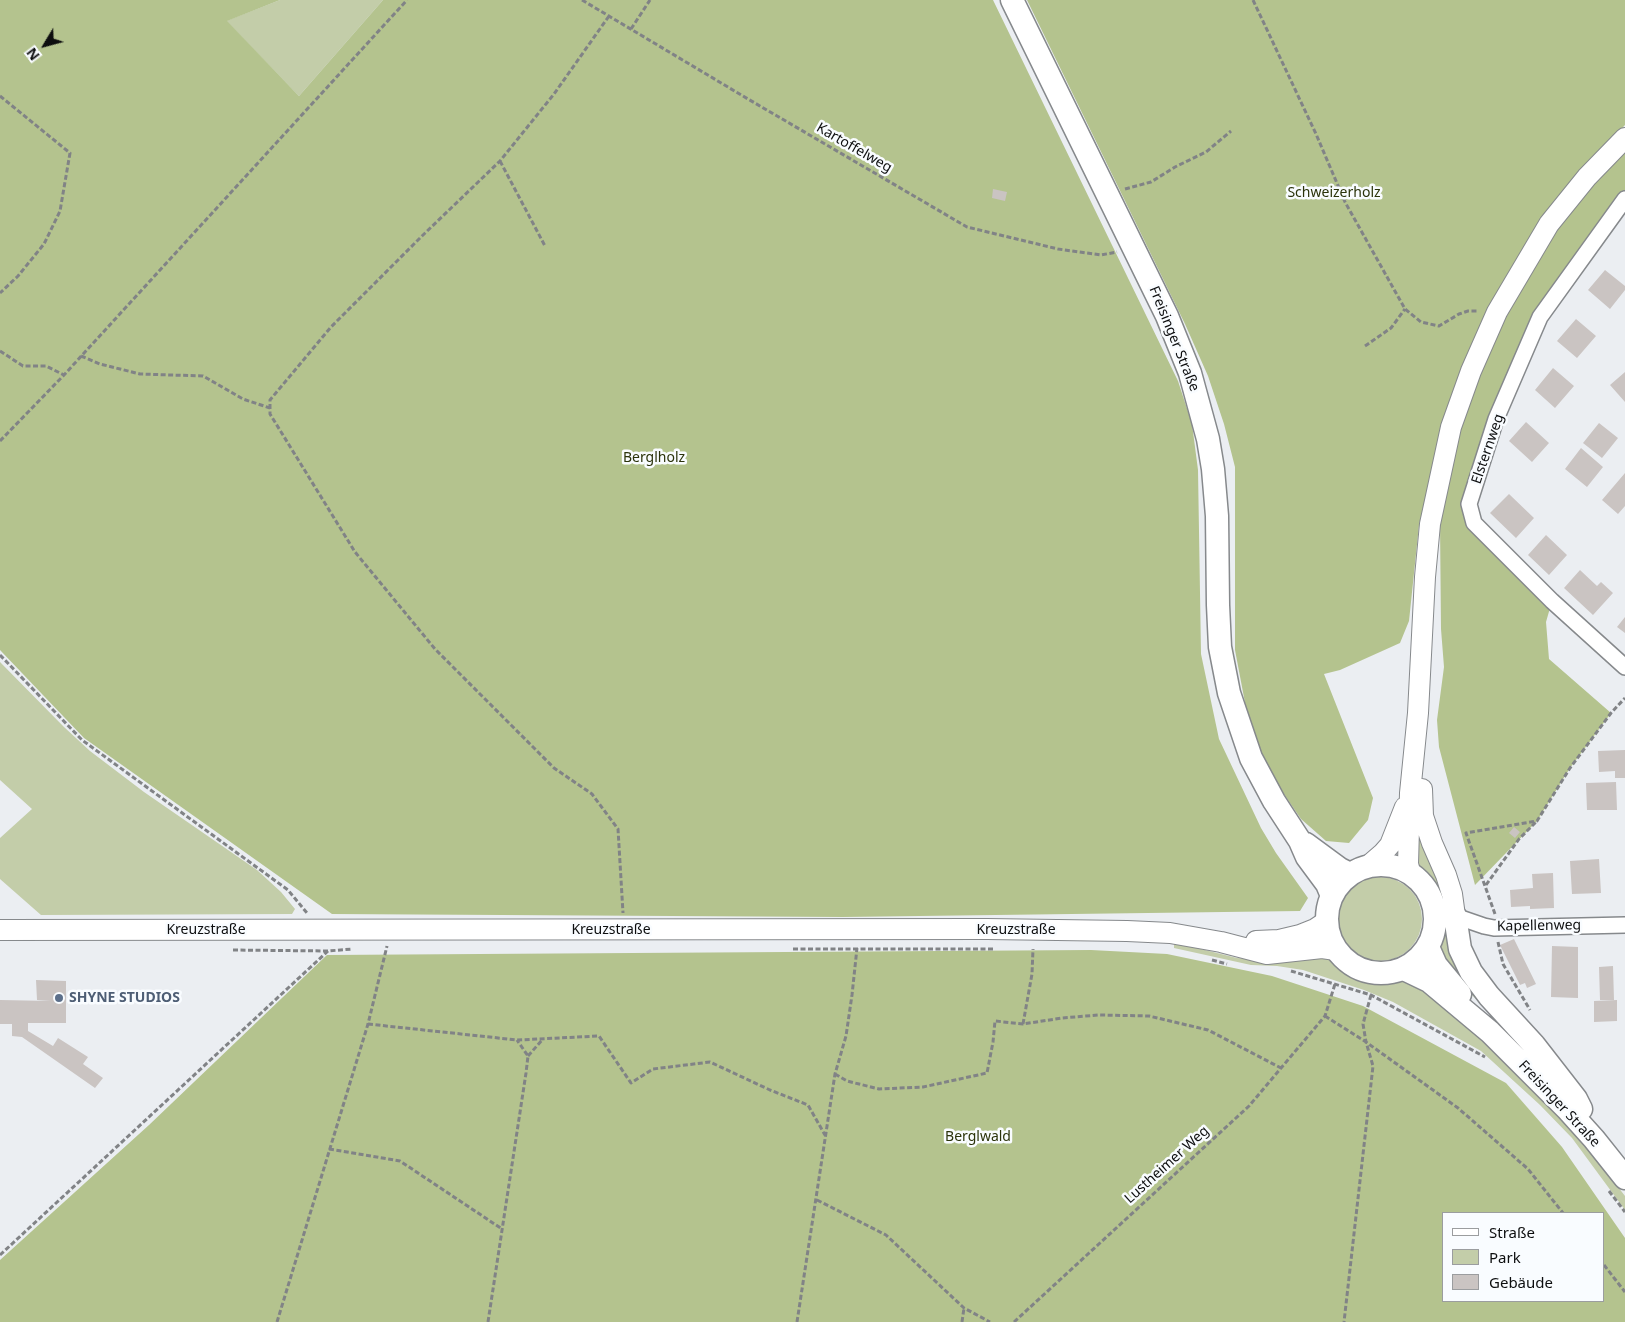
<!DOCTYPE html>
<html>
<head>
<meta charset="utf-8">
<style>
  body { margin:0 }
  #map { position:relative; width:1625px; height:1322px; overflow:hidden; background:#ebeef2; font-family:"Noto Sans",sans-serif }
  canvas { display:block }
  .legend { position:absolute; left:1442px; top:1212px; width:162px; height:90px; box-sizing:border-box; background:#f9fcff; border:1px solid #9b9d9f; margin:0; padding:6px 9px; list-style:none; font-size:15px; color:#0d0e0f }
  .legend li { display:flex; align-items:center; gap:10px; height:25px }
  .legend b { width:25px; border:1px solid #9b9d9f }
  .north { position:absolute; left:20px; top:20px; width:50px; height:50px; -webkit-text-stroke:4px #f9fcff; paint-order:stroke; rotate:233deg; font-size:14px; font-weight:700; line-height:20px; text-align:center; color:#0d0e0f }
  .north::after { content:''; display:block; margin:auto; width:18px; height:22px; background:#0d0e0f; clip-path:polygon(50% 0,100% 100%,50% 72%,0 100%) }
</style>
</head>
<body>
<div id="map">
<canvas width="1625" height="1322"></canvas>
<ul class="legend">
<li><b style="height:6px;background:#fff"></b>Straße</li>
<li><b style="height:14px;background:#c3cda9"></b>Park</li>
<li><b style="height:14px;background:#cac4c2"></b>Gebäude</li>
</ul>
<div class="north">N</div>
</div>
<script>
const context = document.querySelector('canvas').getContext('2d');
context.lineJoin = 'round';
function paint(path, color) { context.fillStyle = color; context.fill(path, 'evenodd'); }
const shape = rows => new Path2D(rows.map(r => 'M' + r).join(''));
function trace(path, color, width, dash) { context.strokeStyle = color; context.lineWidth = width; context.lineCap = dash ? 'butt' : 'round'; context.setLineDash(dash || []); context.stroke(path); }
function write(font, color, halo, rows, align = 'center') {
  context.font = font + ' "Noto Sans",sans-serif'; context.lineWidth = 5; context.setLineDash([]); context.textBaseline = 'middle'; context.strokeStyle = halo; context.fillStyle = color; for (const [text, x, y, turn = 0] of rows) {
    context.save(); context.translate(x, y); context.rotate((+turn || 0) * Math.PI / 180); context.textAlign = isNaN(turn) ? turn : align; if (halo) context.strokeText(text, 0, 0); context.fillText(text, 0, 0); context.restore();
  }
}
const green = shape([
  [280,0,383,0,299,96,226,21],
  [0,662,64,727,90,751,144,792,257,870,281,892,295,909,292,914,41,915,0,879,0,838,32,809,0,780],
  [1416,829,1439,875,1449,916,1522,1047,1447,969,1438,950,1442,919,1440,907,1436,892,1419,870,1415,852],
  '1338 919a42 42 0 1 1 84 0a42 42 0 1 1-84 0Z',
  [1174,944,1193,947,1237,958,1260,960,1316,956,1327,958,1354,976,1371,982,1401,980,1427,989,1543,1098,1592,1153,1625,1196,1625,1210,1572,1138,1540,1105,1481,1051,1393,1002,1364,990,1303,970,1277,966,1251,965,1174,948]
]);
const forest = shape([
  [0,0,280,0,227,21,299,96,383,0,993,0,1178,381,1192,424,1198,470,1201,654,1219,739,1261,828,1276,853,1308,898,1300,911,843,917,332,914,84,738,0,650],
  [1027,0,1625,0,1625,125,1581,172,1442,425,1419,525,1409,621,1400,643,1340,670,1324,674,1373,798,1368,820,1349,843,1326,841,1301,819,1275,781,1250,729,1235,650,1235,467,1224,424,1208,376,1185,324],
  [1625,148,1625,199,1540,317,1469,504,1474,523,1552,601,1546,622,1549,659,1611,713,1570,768,1537,821,1475,885,1439,747,1437,720,1444,667,1441,629,1440,523,1458,432,1480,373,1504,317,1554,230],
  [1091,950,1167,954,1272,976,1363,1006,1506,1083,1562,1147,1625,1238,1625,1322,0,1322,0,1260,149,1125,327,955],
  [1444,1213,1604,1213,1604,1301,1444,1301]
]);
const building = shape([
  [993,189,1007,192,1005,201,992,198],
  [1605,270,1625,286,1625,290,1610,309,1588,290],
  [1576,319,1596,336,1577,358,1557,341],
  [1553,368,1574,386,1555,408,1535,390],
  [1625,372,1625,402,1610,385],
  [1526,422,1549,443,1532,462,1509,441],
  [1599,423,1618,438,1602,458,1583,443],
  [1581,448,1603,467,1587,487,1565,469],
  [1625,473,1625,506,1618,514,1602,500],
  [1509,494,1534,518,1516,538,1490,513],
  [1546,535,1567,555,1549,575,1528,555],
  [1580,570,1597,586,1601,582,1613,593,1593,615,1564,588],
  [1625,617,1625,633,1617,627],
  [1625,750,1625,778,1615,778,1615,771,1599,772,1598,751],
  [1616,782,1617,810,1587,810,1586,783],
  [1514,827,1520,832,1515,838,1509,833],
  [1599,859,1601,893,1572,894,1570,861],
  [1553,873,1554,908,1530,909,1530,906,1511,907,1510,890,1533,888,1532,874],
  [1514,939,1536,984,1527,988,1525,983,1520,985,1500,945],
  [1552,946,1578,947,1578,998,1551,997],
  [1613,966,1614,1000,1600,1000,1599,967],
  [36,980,66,981,66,1023,28,1023,28,1031,53,1046,58,1038,88,1057,83,1064,103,1078,95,1088,22,1037,12,1036,12,1024,0,1024,0,1000,51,1001,37,1000],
  [1617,1000,1617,1021,1594,1022,1594,1001]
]);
const path = shape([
  [582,0,748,99,967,227,1058,249,1101,255,1117,252],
  [1253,0,1316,134,1345,202,1405,309,1421,322,1439,326,1459,314,1468,311,1478,311],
  [609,16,554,94,500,161,422,236,331,327,270,400,270,414,355,552,435,649,554,768,592,794,618,829,623,913],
  [631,29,650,0],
  [0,96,70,153,60,211,44,244,18,276,0,293],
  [500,161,545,246],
  [1125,189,1151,182,1175,167,1206,152,1231,131],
  [1365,346,1391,328,1405,309],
  [0,351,23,366,46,366,64,375],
  [81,356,100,364,140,374,203,376,243,399,270,408],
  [0,441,64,375,407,0],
  [0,655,82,740,288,890,307,913],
  [1486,885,1519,839,1536,822],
  [1495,914,1466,833,1537,821,1570,768,1611,713,1625,698],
  [1498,942,1503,964,1530,1010],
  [793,949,994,949],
  [233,950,328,951,352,949],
  [1212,960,1227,964],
  [1291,971,1371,995,1485,1057],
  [1371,995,1363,1024,1366,1042,1458,1108,1528,1169,1563,1213],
  [1325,1016,1366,1042,1373,1066,1344,1322],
  [368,1024,517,1040,599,1036,631,1083,653,1069,710,1062,770,1090,808,1105,825,1135],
  [1023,1024,1032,974,1033,949],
  [528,1056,543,1039],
  [835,1074,847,1081,879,1089,923,1087,987,1073,993,1042,995,1021,1023,1024,1062,1018,1099,1015,1149,1016,1208,1030,1281,1068],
  [329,1149,400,1161,502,1229],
  [1609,1191,1625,1212],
  [817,1200,886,1235,964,1308,990,1322],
  [0,1255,328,951],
  [1604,1265,1625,1292],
  [277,1322,368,1024,387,946],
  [488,1322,526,1073,528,1056,517,1040],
  [797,1322,835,1074,846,1036,852,995,857,948],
  [962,1322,964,1308],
  [1014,1322,1249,1106,1325,1016,1335,984]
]);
const minor = shape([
  [1625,199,1540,317,1496,419,1469,504,1474,523,1552,601,1625,667],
  [1455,916,1484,926,1494,928,1625,925]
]);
const secondary = shape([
  [1422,789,1423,816,1432,843,1446,875,1452,894,1455,916],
  [1368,866,1383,853,1390,845,1405,807],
  [1410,872,1408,864,1410,793,1418,713,1425,577,1430,524,1451,427,1471,371,1497,312,1549,224,1587,177,1625,138],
  [0,930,987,929,1127,931,1170,933,1221,942,1267,954,1322,948,1336,950],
  [1256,941,1279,940,1300,935,1315,929,1327,921]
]);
const primary = shape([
  [1012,0,1167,316,1190,373,1208,439,1213,469,1217,516,1218,605,1220,647,1229,693,1251,758,1274,801,1300,841,1307,857,1327,884,1332,896],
  [1306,844,1340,869,1350,874],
  '1327 919a54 54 0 1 1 108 0a54 54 0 1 1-108 0Z',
  [1455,916,1460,949,1471,972,1489,996,1534,1045,1576,1099,1581,1109],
  [1428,947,1436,965,1460,994],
  [1404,969,1429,981,1490,1032,1567,1109,1594,1139,1625,1178]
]);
const markers = [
  [59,998,5,"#5c6f8a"]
];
const streetNames = [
  ["Kartoffelweg",854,148,30],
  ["Freisinger Straße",1174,339,68],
  ["Elsternweg",1488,449,-71],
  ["Kapellenweg",1539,926,-1],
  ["Kreuzstraße",206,930],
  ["Kreuzstraße",611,930],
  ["Kreuzstraße",1016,930],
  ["Freisinger Straße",1559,1104,47],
  ["Lustheimer Weg",1167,1165,-42]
];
const parkNames = [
  ["Schweizerholz",1334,193],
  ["Berglholz",654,458],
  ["Berglwald",978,1137]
];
const serviceNames = [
  ["SHYNE STUDIOS",69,998]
];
paint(green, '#c3cda9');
paint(forest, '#b4c38e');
paint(building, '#cac4c2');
trace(minor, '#86898c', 18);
trace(secondary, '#86898c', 22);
trace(primary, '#86898c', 25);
trace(path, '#818386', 3, [5, 2.5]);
trace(minor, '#fff', 15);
trace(secondary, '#fff', 20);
trace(primary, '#fff', 22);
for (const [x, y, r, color] of markers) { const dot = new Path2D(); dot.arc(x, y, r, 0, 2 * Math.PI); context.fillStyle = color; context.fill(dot); trace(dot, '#f9fcff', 2); }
write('14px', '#0d0e0f', '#f9fcff', streetNames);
write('14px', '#2b330b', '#f9fcff', parkNames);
write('bold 14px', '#4e5e75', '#f9fcff', serviceNames, 'left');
</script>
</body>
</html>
